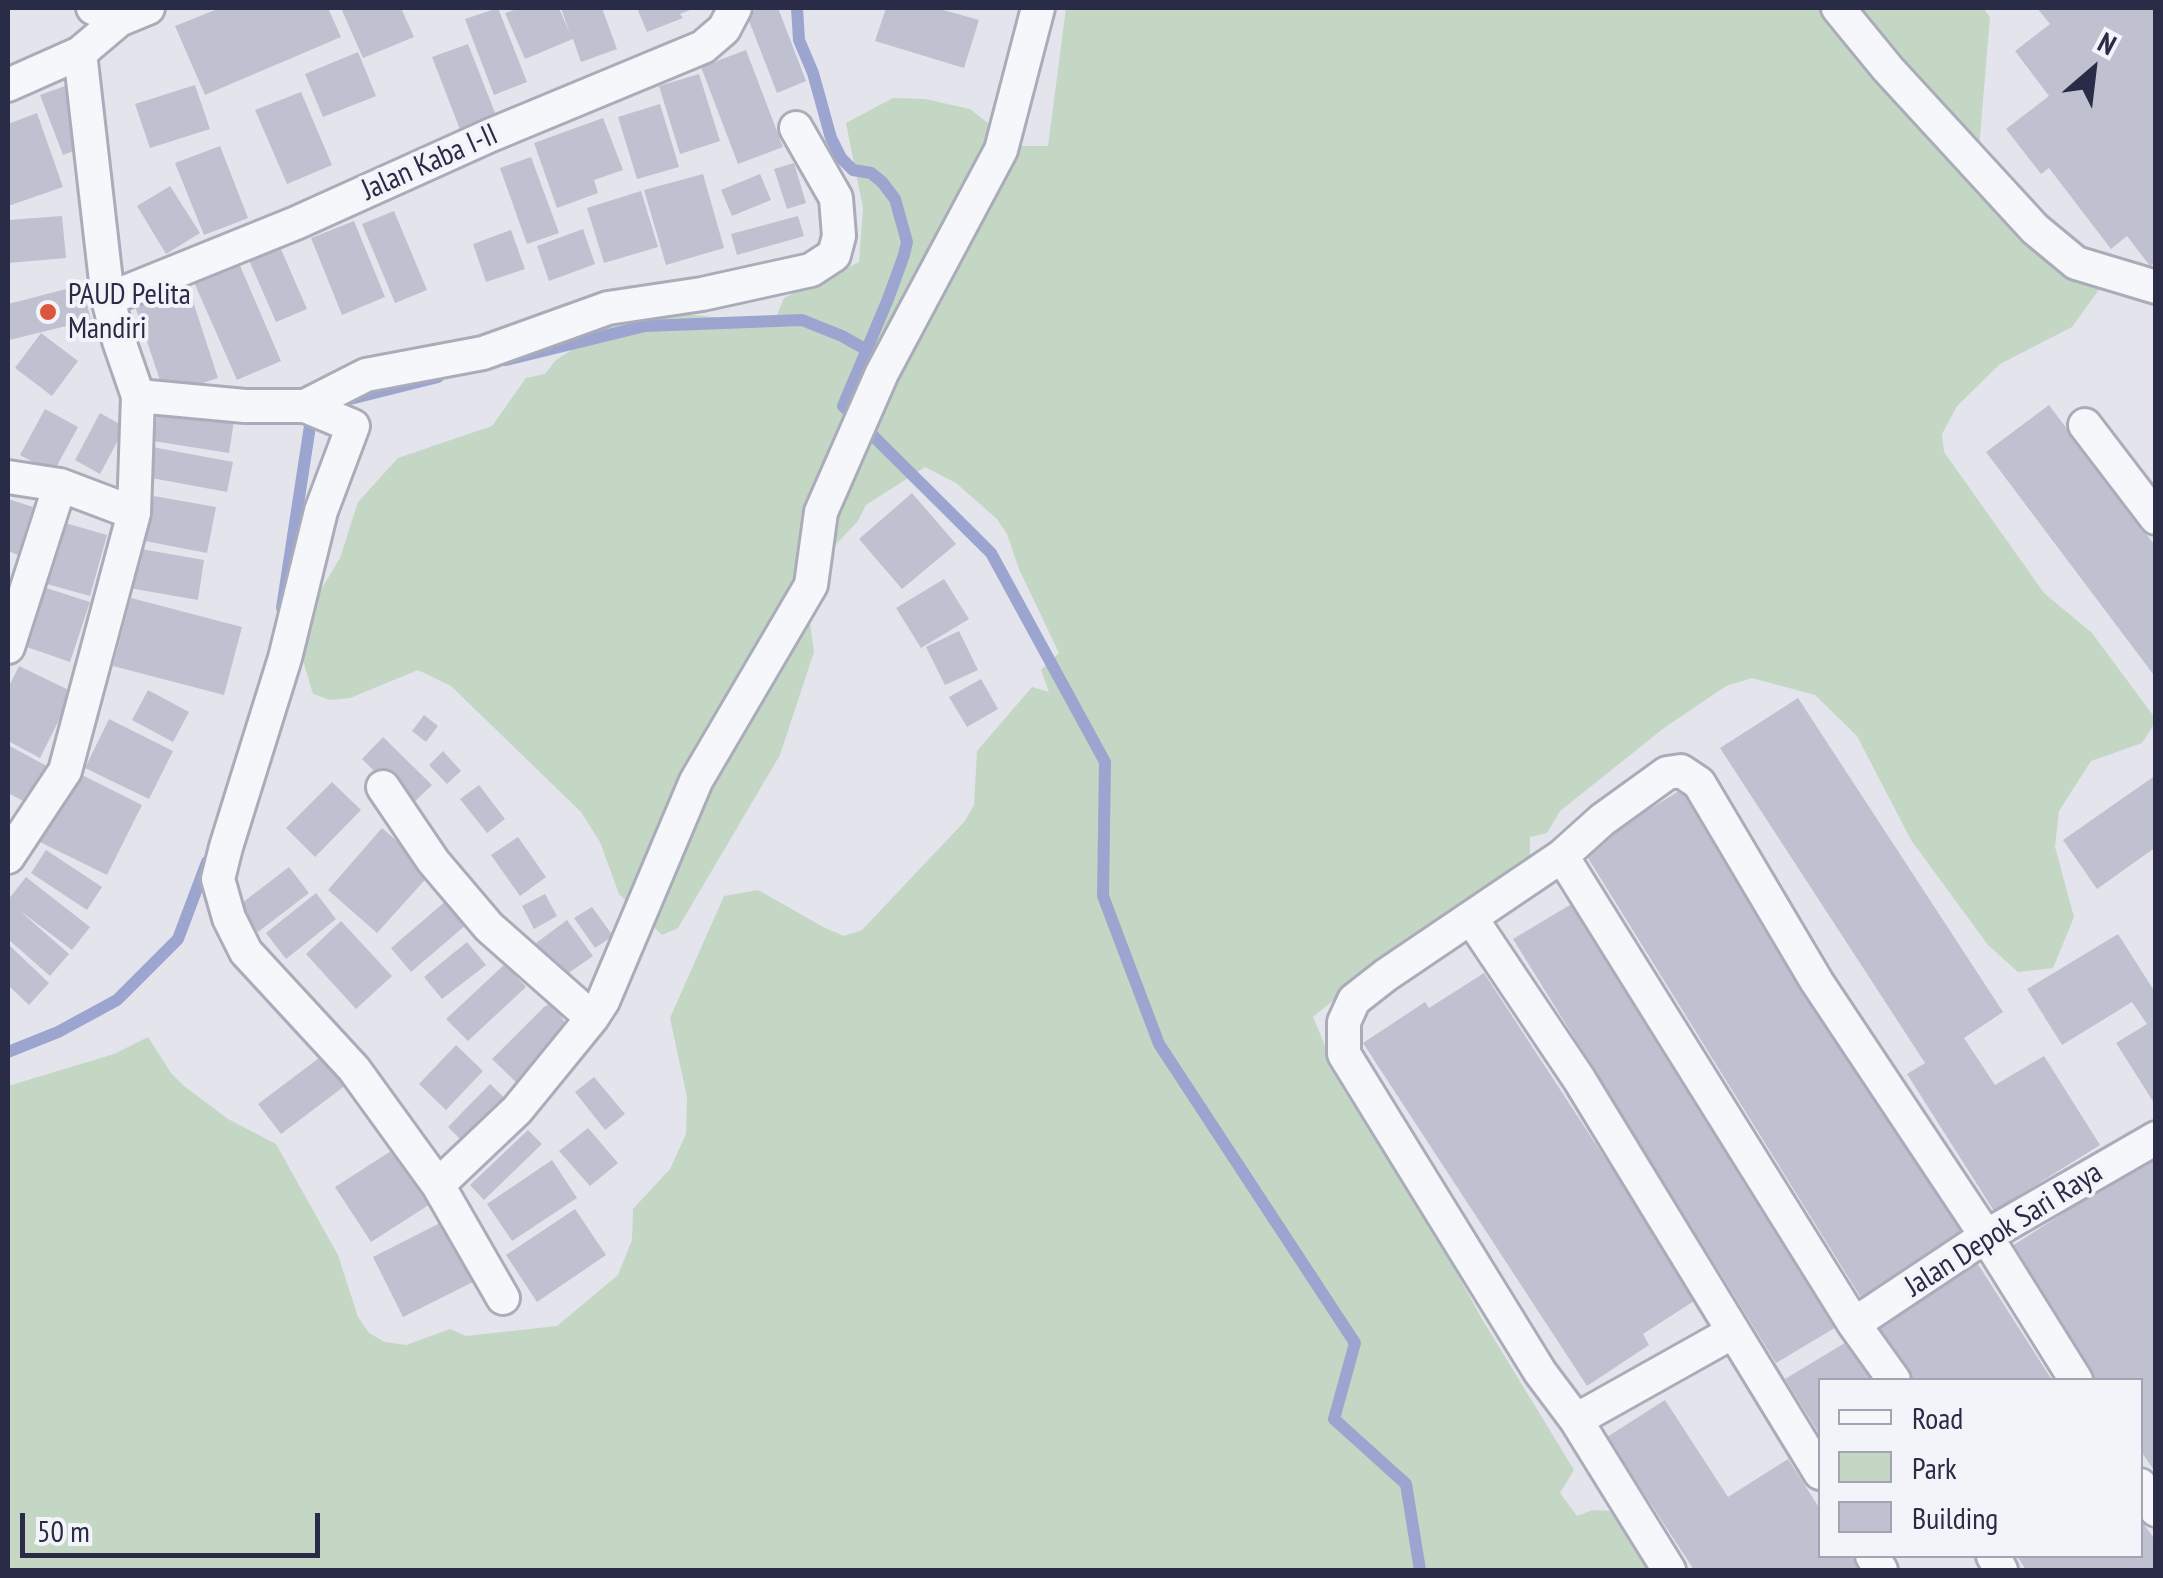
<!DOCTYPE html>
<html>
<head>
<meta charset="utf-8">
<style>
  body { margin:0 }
  #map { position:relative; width:2163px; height:1578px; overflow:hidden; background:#e3e4ec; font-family:"PT Sans Narrow",sans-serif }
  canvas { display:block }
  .frame { position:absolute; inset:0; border:10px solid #292b47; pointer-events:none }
  .legend { position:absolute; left:1818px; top:1378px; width:325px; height:180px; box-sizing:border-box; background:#f3f4f9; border:2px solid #a2a4b2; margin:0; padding:12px 18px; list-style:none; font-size:30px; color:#292b47 }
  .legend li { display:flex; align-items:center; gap:20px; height:50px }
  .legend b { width:50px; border:2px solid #a2a4b2 }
  .north { position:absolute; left:2043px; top:20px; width:100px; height:100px; -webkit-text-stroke:8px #f3f4f9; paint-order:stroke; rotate:28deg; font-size:28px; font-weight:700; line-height:40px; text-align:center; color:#292b47 }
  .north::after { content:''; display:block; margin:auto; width:35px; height:45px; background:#292b47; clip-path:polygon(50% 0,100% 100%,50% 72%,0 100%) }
  .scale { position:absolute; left:20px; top:1513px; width:300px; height:45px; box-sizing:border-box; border:5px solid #292b47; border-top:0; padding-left:12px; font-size:30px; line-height:35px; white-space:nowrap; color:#292b47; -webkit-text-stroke:8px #f3f4f9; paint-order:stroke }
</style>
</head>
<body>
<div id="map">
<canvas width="2163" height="1578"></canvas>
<div class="frame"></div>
<ul class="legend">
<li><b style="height:12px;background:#f6f7fa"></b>Road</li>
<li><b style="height:28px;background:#c3d7c4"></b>Park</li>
<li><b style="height:28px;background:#bfc1d0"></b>Building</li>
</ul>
<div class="north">N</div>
<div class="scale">50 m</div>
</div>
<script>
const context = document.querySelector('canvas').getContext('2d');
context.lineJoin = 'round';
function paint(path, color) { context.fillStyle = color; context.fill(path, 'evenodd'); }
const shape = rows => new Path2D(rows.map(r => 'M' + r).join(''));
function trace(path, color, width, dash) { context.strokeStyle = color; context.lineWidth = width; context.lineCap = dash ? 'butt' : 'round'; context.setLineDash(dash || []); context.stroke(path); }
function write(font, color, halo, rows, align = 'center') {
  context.font = font + ' "PT Sans Narrow",sans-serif'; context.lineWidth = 8; context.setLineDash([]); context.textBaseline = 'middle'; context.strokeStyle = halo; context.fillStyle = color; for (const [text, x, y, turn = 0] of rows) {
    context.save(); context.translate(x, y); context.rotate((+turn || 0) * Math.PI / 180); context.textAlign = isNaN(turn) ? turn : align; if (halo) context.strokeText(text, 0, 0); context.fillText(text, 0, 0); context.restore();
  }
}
const green = shape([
  [1066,8,1983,8,1990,17,1979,148,2103,284,2072,327,2000,364,1957,406,1942,434,1944,452,2044,593,2092,633,2155,718,2155,723,2142,743,2091,761,2059,811,2055,847,2074,917,2053,968,2018,972,1988,945,1911,840,1857,736,1815,695,1752,678,1726,686,1664,728,1560,811,1547,833,1530,837,1530,864,1346,990,1313,1017,1344,1091,1409,1185,1482,1319,1574,1470,1560,1493,1577,1516,1593,1510,1611,1511,1624,1524,1640,1557,1651,1570,8,1570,8,1086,114,1054,148,1037,171,1073,184,1086,228,1119,276,1144,338,1255,358,1317,369,1333,385,1342,406,1345,450,1329,466,1336,557,1326,618,1275,632,1240,633,1209,670,1169,686,1134,687,1097,670,1018,724,896,758,890,825,928,844,936,862,930,965,821,974,805,977,751,1032,687,1049,692,1041,670,1059,653,1019,569,1007,534,997,519,956,483,925,467,866,505,858,521,804,578,814,652,780,755,678,928,662,935,619,894,600,842,581,812,451,686,418,670,350,698,330,700,313,694,303,660,321,590,340,558,358,502,398,458,492,426,526,378,545,374,556,360,627,315,695,315,773,324,784,298,859,262,863,208,846,123,893,98,925,99,970,109,1017,146,1048,146]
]);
const stream = shape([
  [797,8,799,40,813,73,831,138,841,158,853,170,871,173,882,182,895,199,907,242,904,255,888,299,843,406,991,553,1105,762,1103,896,1159,1044,1355,1343,1334,1419,1406,1484,1420,1570],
  [506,360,645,326,802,320,842,336,867,350],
  [346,400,438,377],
  [282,608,310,426,321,414],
  [8,1052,58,1032,117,1000,178,939,207,862]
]);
const building = shape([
  [220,8,328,8,341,37,205,95,175,26],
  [341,8,401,8,414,37,363,58],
  [498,8,527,82,494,95,465,19],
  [520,8,559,8,570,34,561,8,602,8,617,49,581,62,573,39,525,59,505,13],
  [637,8,695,8,680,14,683,18,647,32],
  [763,8,778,8,806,81,777,93,746,13],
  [886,8,936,8,979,20,964,68,875,41],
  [2037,8,2156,8,2156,262,2150,266,2127,236,2111,249,2049,168,2041,174,2006,129,2049,96,2015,51,2050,24],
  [468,44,497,118,461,132,432,57],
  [746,50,783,147,738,164,701,67],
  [358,52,376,96,323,117,305,74],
  [699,74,720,141,680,154,659,86],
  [195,85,210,129,150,148,135,104],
  [65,86,87,146,63,155,40,95],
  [301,92,332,165,287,184,255,110],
  [660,104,679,167,637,179,618,117],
  [37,113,63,187,8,206,8,124],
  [603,118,623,170,594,180,598,193,557,208,534,143],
  [220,146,248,218,204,235,175,163],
  [531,157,559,233,527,244,500,168],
  [794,163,806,203,787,209,774,169],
  [703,174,724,248,666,265,644,190],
  [760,174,771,200,732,216,721,190],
  [170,186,200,233,166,254,137,206],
  [641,191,658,247,604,263,587,208],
  [394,211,427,290,395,303,362,224],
  [62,216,66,258,8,263,8,220],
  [798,216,804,236,737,255,731,234],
  [354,221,385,297,342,315,311,238],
  [583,229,595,264,549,281,537,246],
  [511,230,525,269,486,282,473,244],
  [280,247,307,309,276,322,249,260],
  [238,261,281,361,237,380,193,280],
  [185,277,218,378,165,395,131,294],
  [82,285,91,320,9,340,8,304],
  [41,333,78,361,52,396,15,368],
  [2049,405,2156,547,2156,678,1986,452],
  [45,409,78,427,53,473,20,455],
  [158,409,234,421,229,453,153,441],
  [100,413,125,427,100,474,75,460],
  [152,447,233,462,227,492,146,477],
  [912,493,956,544,902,589,859,539],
  [154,496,216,507,207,553,145,541],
  [8,499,33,507,18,555,8,551],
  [65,523,107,535,90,596,47,584],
  [135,548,204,560,198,600,129,588],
  [944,579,969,619,921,648,896,608],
  [43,587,90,602,70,662,24,646],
  [131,598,242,627,224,695,113,666],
  [959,631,978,670,945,685,926,647],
  [19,666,73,692,40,758,8,741,8,688],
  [981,679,998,709,967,727,949,697],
  [148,690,189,712,173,742,132,720],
  [1798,698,2003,1012,1964,1038,1995,1085,2044,1056,2100,1145,1994,1211,1907,1074,1925,1063,1720,748],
  [424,715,438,726,426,742,412,731],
  [109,719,173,751,149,799,85,768],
  [383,737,432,785,410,806,362,759],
  [8,745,52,769,33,806,8,793],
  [443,751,461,771,447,784,429,765],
  [74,771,142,805,107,875,40,842],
  [2156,775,2156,847,2097,889,2063,840],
  [332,782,361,810,315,857,286,828],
  [479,785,505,819,487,833,460,799],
  [1687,786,1967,1237,1863,1301,1583,850],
  [382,828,432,872,377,933,328,890],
  [518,837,546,877,520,896,491,855],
  [46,850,102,887,87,910,31,873],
  [289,867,309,893,258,932,238,906],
  [26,877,90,927,72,950,19,910,69,954,50,976,8,939,8,900],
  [316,893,336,919,286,959,266,933],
  [545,894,557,916,534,929,522,906],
  [447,900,467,924,411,972,391,948],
  [1575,902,1838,1326,1776,1363,1513,939],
  [592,907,613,936,595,948,574,918],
  [567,920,593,956,560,979,536,943],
  [341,921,392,976,356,1009,306,954],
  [2118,934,2153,989,2156,987,2156,1106,2116,1043,2147,1024,2132,1002,2062,1045,2027,989],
  [467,942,486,965,442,999,424,977],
  [8,944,49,983,29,1005,8,985],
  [505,964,526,987,468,1041,446,1019],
  [1484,973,1697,1299,1643,1334,1649,1345,1587,1386,1363,1043,1425,1002,1429,1008],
  [553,1002,572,1035,521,1087,492,1059,544,1007],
  [456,1045,483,1071,446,1110,419,1084],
  [327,1052,350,1082,281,1134,258,1104],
  [594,1077,625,1114,605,1130,575,1092],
  [490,1084,511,1104,469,1148,448,1127],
  [588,1128,618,1163,590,1186,559,1151],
  [528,1130,542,1144,484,1200,470,1185],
  [402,1144,438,1199,371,1242,335,1187],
  [2156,1154,2156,1473,2140,1450,2140,1380,2095,1380,2009,1248],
  [552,1160,577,1198,512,1241,487,1204],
  [575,1209,606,1255,537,1302,506,1255],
  [444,1221,475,1281,403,1317,373,1257],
  [1976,1261,2052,1380,1905,1380,1871,1327],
  [1848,1341,1871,1380,1820,1380,1820,1435,1785,1379],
  [1665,1400,1728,1497,1788,1459,1820,1509,1820,1556,1851,1556,1860,1570,1694,1570,1607,1437],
  [2140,1519,2156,1541,2156,1570,2026,1570,2017,1556,2140,1556]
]);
const minor = shape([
  [93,8,119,20,148,8],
  [1838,8,1888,69,2035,229,2076,263,2156,287],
  [8,85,80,53,119,20],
  [108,299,296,223,491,135,703,47,724,29,735,8],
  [138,396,245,406,305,406,366,375,483,353,608,308,702,294,811,270,834,255,839,236,836,198,796,128],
  [305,406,353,426,321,511,285,658,226,847,218,879,229,918,246,952,354,1069,438,1185,503,1298],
  [2085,425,2156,518],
  [8,477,60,485,134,513],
  [8,647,60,485],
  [383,787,433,861,489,927,592,1018],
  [1562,856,1854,1324,1894,1380],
  [8,857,65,771,134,513,138,396,119,341,108,299,80,53],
  [1471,918,1579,1079,1820,1473],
  [438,1185,517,1110,592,1018,603,1001,696,781,811,585,821,512,882,373,1001,150,1038,8],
  [1854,1324,1986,1236,2156,1138],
  [1576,1420,1733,1332],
  [2140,1485,2156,1510],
  [1872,1556,1881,1570],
  [1993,1556,2001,1570],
  [1669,1570,1576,1420,1540,1372,1344,1054,1344,1022,1354,1000,1386,975,1562,856,1602,820,1667,773,1681,771,1699,783,1817,982,1986,1236,2076,1380]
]);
const markers = [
  [48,312,10,"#dc553e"]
];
const streetNames = [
  ["Jalan Kaba I-II",430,163,-24],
  ["Jalan Depok Sari Raya",2004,1230,-32]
];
const poiNames = [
  ["PAUD Pelita",68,295],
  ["Mandiri",68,329]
];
paint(green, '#c3d7c4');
trace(stream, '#9ba5cf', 12);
paint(building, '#bfc1d0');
trace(minor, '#abacba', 38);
trace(minor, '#f6f7fa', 32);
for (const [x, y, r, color] of markers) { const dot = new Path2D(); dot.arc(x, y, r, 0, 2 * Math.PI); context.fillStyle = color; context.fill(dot); trace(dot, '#f3f4f9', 4); }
write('30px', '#292b47', '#f3f4f9', streetNames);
write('30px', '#292b47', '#f3f4f9', poiNames, 'left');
</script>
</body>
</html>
